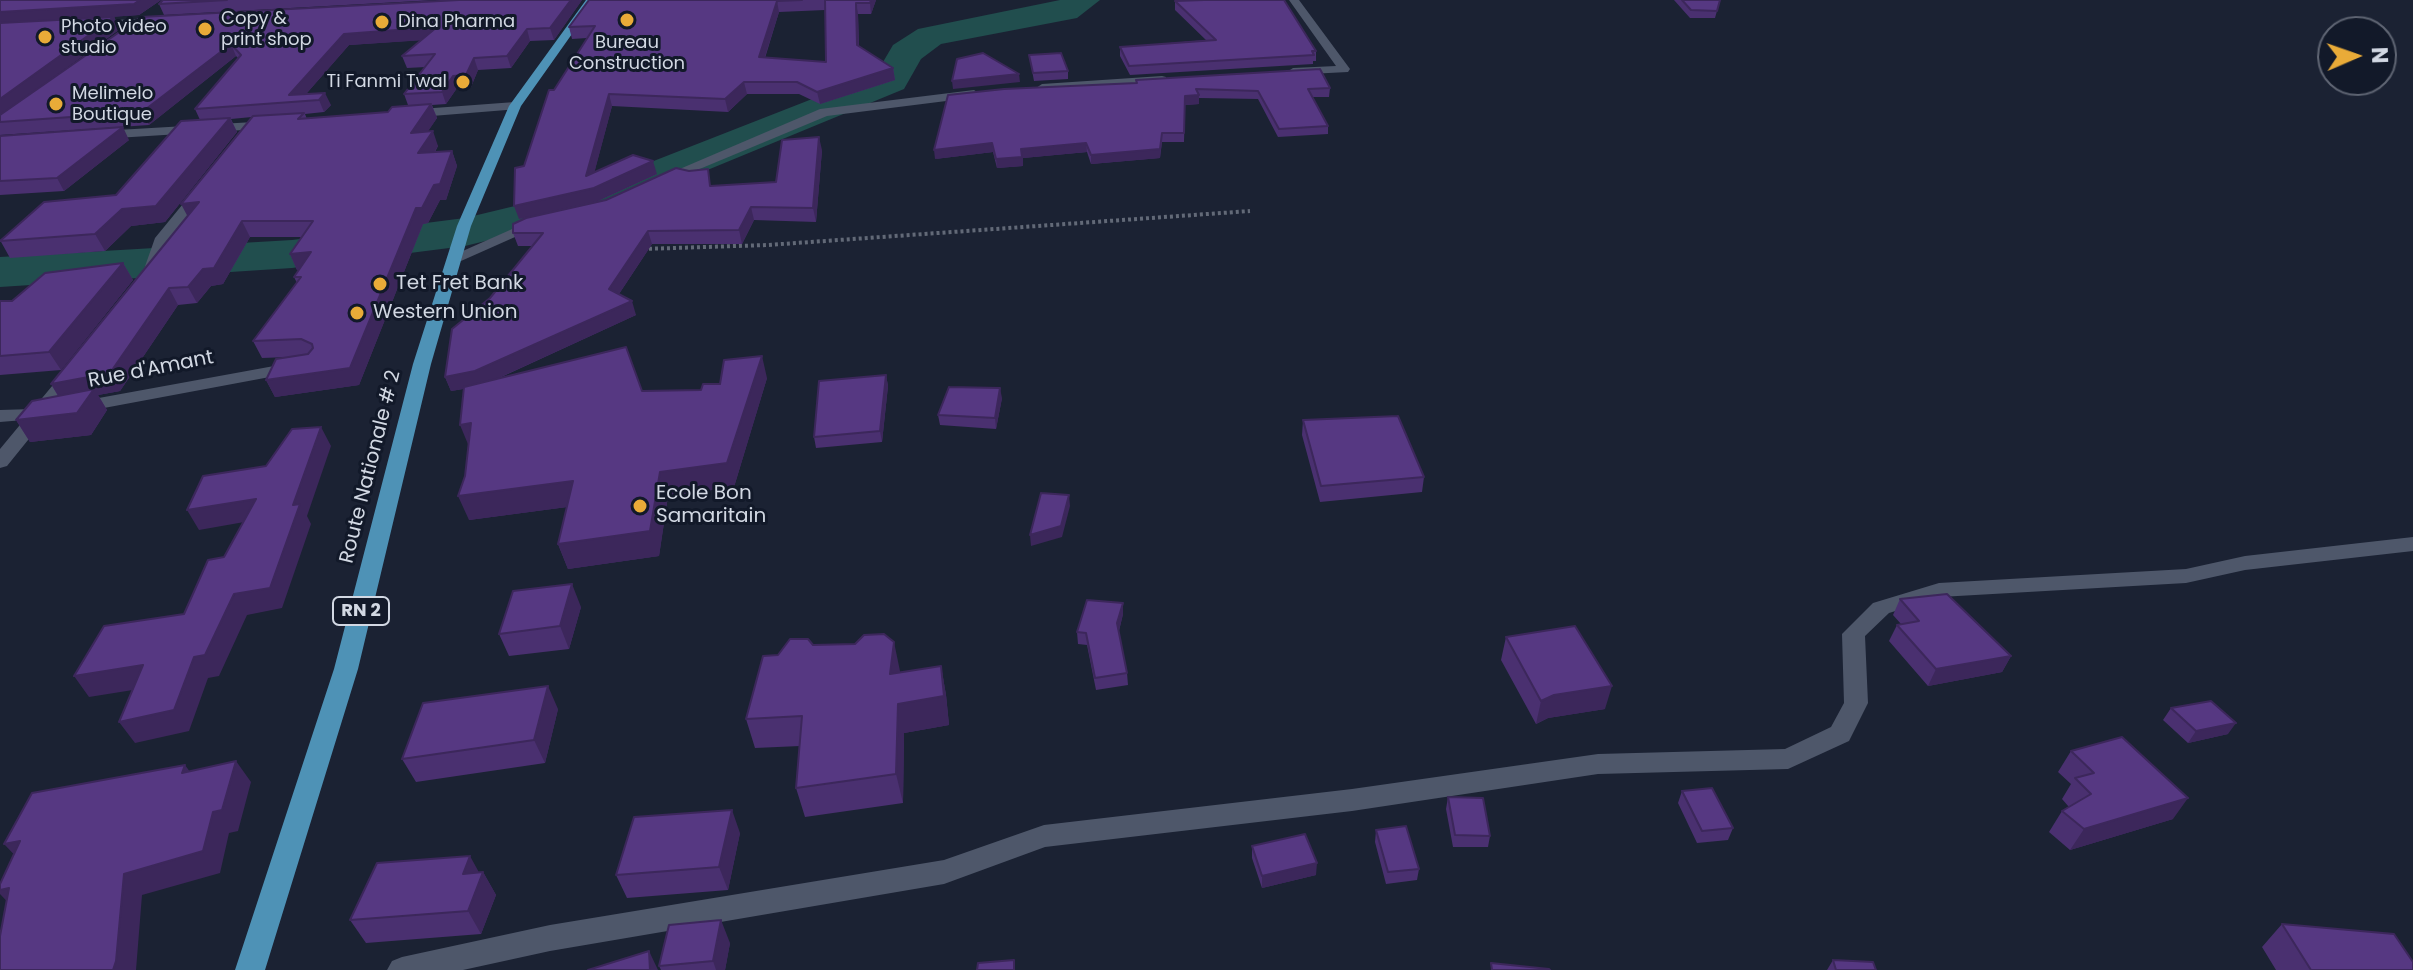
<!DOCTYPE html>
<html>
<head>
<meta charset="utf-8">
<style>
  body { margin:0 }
  #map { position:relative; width:2413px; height:970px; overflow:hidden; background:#1b2233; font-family:Poppins,sans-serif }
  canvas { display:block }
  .north { position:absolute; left:2317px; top:16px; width:80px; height:80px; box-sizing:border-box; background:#121929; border:2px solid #5f6573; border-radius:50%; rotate:88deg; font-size:22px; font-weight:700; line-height:32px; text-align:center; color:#d2d8e3 }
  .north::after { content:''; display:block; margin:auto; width:28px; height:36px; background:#e9ab38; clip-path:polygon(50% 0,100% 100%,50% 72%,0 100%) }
</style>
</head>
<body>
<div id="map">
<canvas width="2413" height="970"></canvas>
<div class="north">N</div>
</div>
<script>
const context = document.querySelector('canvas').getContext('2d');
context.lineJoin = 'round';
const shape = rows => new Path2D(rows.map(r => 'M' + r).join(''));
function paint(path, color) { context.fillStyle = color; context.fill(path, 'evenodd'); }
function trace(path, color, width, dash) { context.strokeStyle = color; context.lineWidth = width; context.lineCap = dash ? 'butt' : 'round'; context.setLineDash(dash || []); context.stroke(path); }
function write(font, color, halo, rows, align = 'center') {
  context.font = font + ' Poppins,sans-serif'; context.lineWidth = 6; context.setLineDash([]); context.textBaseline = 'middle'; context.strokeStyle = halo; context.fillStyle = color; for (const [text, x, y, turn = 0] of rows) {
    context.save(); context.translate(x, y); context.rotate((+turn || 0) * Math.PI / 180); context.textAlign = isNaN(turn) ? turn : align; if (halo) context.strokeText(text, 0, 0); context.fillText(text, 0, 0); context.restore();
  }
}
const river = shape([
  [1060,0,1100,0,1077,18,941,44,921,59,904,89,608,211,465,246,292,268,0,287,0,257,292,240,465,218,577,191,876,74,893,45,918,29,1060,0]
]);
const path = shape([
  [643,249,768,245,1250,211]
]);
const minor = shape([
  [1289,0,1299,0,1350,69,1348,72,1289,75,1287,72,1293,68,1336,66,1289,0],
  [158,18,162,19,162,23,90,27,85,24,90,21,158,18],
  [1162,76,1166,77,1166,83,1042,92,1036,88,1042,84,1162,76],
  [974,90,980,94,978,97,827,116,666,183,654,180,820,109,974,90],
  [515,102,519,103,519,109,407,118,401,114,407,110,515,102],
  [271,121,277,125,276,128,100,139,93,135,100,131,271,121],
  [201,187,208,191,170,239,163,268,156,278,144,278,142,275,155,238,196,188,201,187],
  [537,218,544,222,542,225,461,261,449,261,447,258,537,218],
  [296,362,302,363,305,367,302,371,45,419,7,466,0,468,0,449,24,420,0,422,0,410,33,409,67,368,79,368,82,372,55,406,296,362],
  [2413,537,2413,551,2245,570,2186,583,1940,597,1889,613,1865,636,1868,703,1849,741,1788,769,1598,774,1352,811,1045,847,944,884,550,951,463,970,387,970,392,961,402,957,550,925,944,860,1044,825,1352,789,1598,754,1785,749,1831,727,1844,703,1842,634,1873,603,1939,583,2186,569,2245,556,2413,537]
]);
const major = shape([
  [586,0,596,0,521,106,471,226,431,364,358,669,265,970,235,970,334,669,413,364,457,226,509,106,586,0]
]);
const wall = shape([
  [0,0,161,0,139,15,35,22,114,17,120,29,40,87,141,17,582,0,554,40,530,41,511,68,478,70,471,87,457,88,446,104,432,105,437,118,427,132,438,146,435,152,452,151,457,166,446,200,440,200,428,223,423,224,359,385,275,397,266,380,289,357,262,358,253,341,297,283,294,277,299,270,297,270,290,254,301,237,250,237,223,284,211,286,197,303,178,305,120,391,98,395,107,410,91,435,30,442,16,420,58,396,51,384,188,216,252,117,231,119,237,132,165,222,131,226,105,251,10,258,0,240,116,195,200,120,195,109,238,58,236,56,149,125,0,135],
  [422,40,402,56,407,68,426,67,404,94,408,105,388,112,307,119,305,114,324,112,331,105,306,94,349,45],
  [163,0,436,0,164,15,159,4],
  [589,0,876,0,871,14,858,14,859,46,893,68,895,80,820,104,799,94,747,94,728,112,612,106,594,173,657,174,598,201,519,219,524,166,554,90,587,38,572,39,569,27],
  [825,10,826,62,765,58,779,12],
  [1674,0,1720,0,1715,18,1690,18],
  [1175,1,1316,51,1316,61,1313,61,1313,64,1130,75,1120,56,1120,47,1206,40,1175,10],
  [1029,55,1068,71,1068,79,1034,81],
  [1136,80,1330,88,1329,97,1312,97,1328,126,1328,134,1278,137,1258,99,1199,98,1199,104,1185,105,1184,142,1162,142,1160,158,1091,164,1087,152,1023,158,1023,166,997,168,993,152,935,159,1136,84],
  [0,136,129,140,64,191,0,195],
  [822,150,816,222,754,220,742,244,652,244,619,294,636,315,497,379,642,391,701,390,767,378,734,487,668,496,659,556,568,569,558,544,567,507,469,520,465,476,469,446,463,389,451,391,445,377,490,298,532,246,518,246,513,233,712,186,776,182],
  [123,263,133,280,61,370,0,375,0,301,12,301],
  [886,375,888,386,882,442,816,448,814,437],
  [1002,398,996,429,940,425,938,415],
  [1303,420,1424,477,1422,492,1320,502,1302,435],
  [1900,599,2011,656,2002,672,1928,686,1889,641,1897,625,1901,624,1893,615],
  [1123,603,1123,614,1119,631,1127,673,1128,685,1096,690,1087,645,1078,644,1077,632],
  [581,607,569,649,509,656,499,634],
  [1506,637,1605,709,1548,718,1536,724,1501,660],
  [778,655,900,671,900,672,941,666,946,695,949,725,904,733,903,803,805,817,796,788,800,746,755,748,746,719],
  [2171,708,2228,734,2188,743,2163,720],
  [558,709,545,763,416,782,402,759],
  [2071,751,2173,819,2070,850,2049,832,2062,811,2069,807,2062,799,2071,784,2058,772],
  [1682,791,1733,828,1728,840,1697,843,1678,803],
  [1448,797,1490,836,1488,847,1453,847,1446,809],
  [1376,830,1419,869,1417,880,1386,884,1375,842],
  [740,833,728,890,627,898,616,875],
  [1252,846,1316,875,1262,888,1252,858],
  [479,872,483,872,496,895,481,934,366,943,350,920],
  [2282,924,2413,970,2276,970,2262,947],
  [730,943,725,970,661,970,659,966],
  [1833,960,1876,970,1827,970]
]);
const shadedWall = shape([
  [140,0,161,0,139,15,0,24,0,12],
  [571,0,582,0,554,40,550,28],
  [871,0,876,0,871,14,870,3],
  [777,1,779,12,761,69,759,57],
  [856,3,858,14,859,57,857,45],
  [114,17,120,29,0,116,0,99],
  [437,27,441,39,349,45,300,101,289,95,344,34],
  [527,29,530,41,511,68,507,56],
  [231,44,236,56,149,125,142,112],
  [474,58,478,70,471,87,457,88,446,104,442,92,453,76],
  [893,68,895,80,820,104,817,92],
  [1019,74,1020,82,953,89,952,81],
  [744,82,747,94,728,112,725,99],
  [325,93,331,105,324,112,319,100],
  [609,94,612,106,590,189,653,161,657,174,598,201,519,219,514,206,586,176],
  [1199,95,1199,104,1185,105,1184,142,1185,96],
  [431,104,437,118,417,148,411,133],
  [230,118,237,132,165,222,131,226,105,251,95,234,122,209],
  [123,127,129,140,64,191,57,178],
  [433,131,438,146,424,168,418,153],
  [1162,133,1160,158,1091,164,1091,155],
  [819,137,822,150,816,222,813,208],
  [992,143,993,152,935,159,934,150],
  [1086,143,1087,152,1023,158,1023,166,997,168,996,159,1021,149],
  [452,151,457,166,446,200,440,200,428,223,423,224,359,385,275,397,266,380,350,368,416,208],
  [199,202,189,219,181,204],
  [751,207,754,220,742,244,739,230],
  [242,221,250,237,223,284,211,286,197,303,188,287],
  [648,231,652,244,613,303,609,289],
  [311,252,319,268,297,270,290,254],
  [123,263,133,280,61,370,49,352],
  [169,288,178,305,120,391,98,395,107,410,91,435,30,442,16,420,62,402,51,384],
  [632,301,636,315,481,386,451,391,445,377],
  [762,356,767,378,734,487,668,496,659,556,568,569,558,544,660,472],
  [886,375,888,386,882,442,880,431],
  [1000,388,1002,398,996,429,995,418],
  [471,423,470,449,460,425],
  [321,427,331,446,307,516,311,524,282,608,247,615,219,676,208,678,189,731,135,743,119,722,194,657,293,505],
  [573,481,582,505,469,520,458,496],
  [1069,495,1070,506,1062,537,1031,546,1030,535],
  [256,499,267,518,199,530,187,510],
  [572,584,581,607,569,649,560,626],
  [1123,603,1123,614,1118,634,1117,623],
  [894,642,900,671,896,703,890,674],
  [2011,656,2002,672,1928,686,1936,669],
  [143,665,158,686,89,697,74,676],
  [941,666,946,695,949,725,904,733,903,803,896,774,898,704],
  [548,686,558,709,545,763,534,740],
  [1612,686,1605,709,1548,718,1536,724,1541,701,1554,695],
  [2236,723,2228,734,2188,743,2196,731],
  [236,761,251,782,238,831,229,833,220,873,142,895,136,970,113,970,124,874,213,812],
  [185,765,201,787,182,773],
  [2188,798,2173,819,2070,850,2084,829],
  [732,810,740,833,728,890,719,867],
  [20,841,24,865,4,844],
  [470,856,481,876,483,872,496,895,481,934,468,911,463,874],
  [1317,863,1316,875,1262,888,1262,876],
  [9,888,17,912,0,894,0,890],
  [721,920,730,943,725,970,716,970,713,961],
  [649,951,658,970,650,970]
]);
const building = shape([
  [0,0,140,0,134,4,0,12,0,0],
  [163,0,227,0,159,4,163,0],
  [459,0,571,0,550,28,527,29,507,56,474,58,466,75,453,76,442,92,404,94,435,54,402,56,437,27,344,34,289,95,325,93,319,100,195,109,241,55,231,44,142,112,0,122,0,115,141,17,459,0],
  [589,0,802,0,777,1,759,57,826,62,825,0,871,0,870,3,856,3,857,45,893,68,817,92,797,82,744,82,725,99,609,94,586,176,633,155,653,161,594,188,514,206,515,168,524,166,549,90,554,90,595,26,569,27,589,0],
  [1204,0,1284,0,1316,51,1312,51,1314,55,1129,66,1120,47,1216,40,1175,1,1204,0],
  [1682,0,1720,0,1717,11,1691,10,1682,0],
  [114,17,0,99,0,23,114,17],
  [983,53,1019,74,952,81,957,59,983,53],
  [1061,53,1068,71,1033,73,1029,55,1061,53],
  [1320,69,1330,88,1308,89,1328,126,1279,129,1258,91,1196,89,1199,95,1185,96,1184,133,1162,133,1160,149,1091,155,1086,143,1021,149,1022,157,996,159,992,143,934,150,948,95,1004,89,1137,83,1136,80,1320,69],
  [431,104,411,133,433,131,418,153,452,151,440,184,434,185,422,208,416,208,350,368,266,380,276,359,308,354,313,348,312,344,301,339,253,341,301,277,294,277,311,252,290,254,313,221,242,221,214,268,203,269,188,287,169,288,110,373,51,384,199,202,181,204,253,116,304,113,298,119,388,112,392,107,431,104],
  [230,118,156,206,122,209,95,234,0,241,44,202,116,195,181,121,230,118],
  [123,127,57,178,0,181,0,136,123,127],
  [819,137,813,208,751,207,739,230,648,231,609,289,632,301,475,371,445,377,452,329,490,298,543,233,513,233,513,224,526,218,606,200,676,168,689,171,708,169,710,186,776,182,782,140,819,137],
  [123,263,49,352,0,356,0,301,12,301,45,273,123,263],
  [626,347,642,391,701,390,703,384,720,384,724,360,762,356,727,463,660,472,650,531,558,544,573,481,458,496,465,476,471,423,460,425,464,387,626,347],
  [886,375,880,431,814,437,819,381,886,375],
  [949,387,1000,388,995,418,938,415,949,387],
  [94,389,77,413,16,420,32,401,94,389],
  [1398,416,1424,477,1321,486,1303,420,1398,416],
  [321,427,293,505,300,504,270,588,234,594,205,655,194,657,174,710,119,722,143,665,74,676,104,626,184,614,208,560,224,557,256,499,187,510,203,476,266,466,292,429,321,427],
  [1041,493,1069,495,1061,526,1030,535,1041,493],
  [572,584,560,626,499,634,513,591,572,584],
  [1947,594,2011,656,1936,669,1897,625,1919,621,1900,599,1947,594],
  [1087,600,1123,603,1117,623,1127,673,1095,678,1086,633,1077,632,1087,600],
  [1575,626,1612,686,1554,695,1541,701,1506,637,1575,626],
  [884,634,894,642,890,674,941,666,944,696,898,704,896,774,796,788,802,716,746,719,763,656,778,655,790,639,808,639,813,645,855,644,864,635,884,634],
  [548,686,534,740,402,759,423,703,548,686],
  [2211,701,2236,723,2196,731,2171,708,2211,701],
  [2122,737,2188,798,2084,829,2062,811,2091,794,2075,778,2094,773,2071,751,2122,737],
  [236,761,222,810,213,812,203,851,124,874,116,961,113,970,0,970,0,936,9,888,0,890,0,884,20,841,4,844,32,793,185,765,182,773,236,761],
  [1712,788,1733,828,1702,831,1682,791,1712,788],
  [1448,797,1483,798,1490,836,1455,835,1448,797],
  [732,810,719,867,616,875,634,817,732,810],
  [1406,826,1419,869,1388,872,1376,830,1406,826],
  [1305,834,1317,863,1262,876,1252,846,1305,834],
  [470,856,463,874,483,872,468,911,350,920,377,863,470,856],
  [721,920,713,961,659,966,669,925,721,920],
  [2282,924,2394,934,2413,962,2413,970,2311,970,2282,924],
  [649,951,650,970,588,970,649,951],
  [1014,960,1014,970,977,970,978,963,1014,960],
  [1833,960,1873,962,1876,970,1836,970,1833,960],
  [1491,963,1549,969,1550,970,1492,970,1491,963]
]);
const markers = [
  [627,20,8,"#e9ab38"],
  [382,22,8,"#e9ab38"],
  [205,29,8,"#e9ab38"],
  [45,37,8,"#e9ab38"],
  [463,82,8,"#e9ab38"],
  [56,104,8,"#e9ab38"],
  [380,284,8,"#e9ab38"],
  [357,313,8,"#e9ab38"],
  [640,506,8,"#e9ab38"]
];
const farPoinames = [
  ["Copy &",221,19],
  ["print shop",221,40],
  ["Dina Pharma",398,22],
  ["Photo video",61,27],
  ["studio",61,48],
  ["Bureau",627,43,"center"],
  ["Construction",627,64,"center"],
  ["Ti Fanmi Twal",447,82,"right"],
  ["Melimelo",72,94],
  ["Boutique",72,115]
];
const shields = [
  [361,611,56]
];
const shieldNames = [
  ["RN 2",361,611]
];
const poiNames = [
  ["Tet Fret Bank",396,284],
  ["Western Union",373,313],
  ["Ecole Bon",656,494],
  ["Samaritain",656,517]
];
const streetNames = [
  ["Rue d'Amant",151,370,-11],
  ["Route Nationale # 2",371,467,-76]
];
paint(river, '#214e4e');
trace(path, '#626977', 4, [3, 3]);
paint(minor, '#4e576a');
paint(major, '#4e92b6');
paint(wall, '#4a3070');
paint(shadedWall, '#3c275b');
paint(building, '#563882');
trace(building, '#3c275b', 2);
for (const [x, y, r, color] of markers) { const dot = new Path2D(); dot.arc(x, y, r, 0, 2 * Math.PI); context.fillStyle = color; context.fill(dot); trace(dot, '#121929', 3); }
write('18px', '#d2d8e3', '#121929', farPoinames, 'left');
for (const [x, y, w] of shields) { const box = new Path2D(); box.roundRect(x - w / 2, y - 14, w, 28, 6); context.fillStyle = '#121929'; context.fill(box); trace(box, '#d2d8e3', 2); }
write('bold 18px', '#d2d8e3', null, shieldNames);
write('20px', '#d2d8e3', '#121929', poiNames, 'left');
write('20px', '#d2d8e3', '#121929', streetNames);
</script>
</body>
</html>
